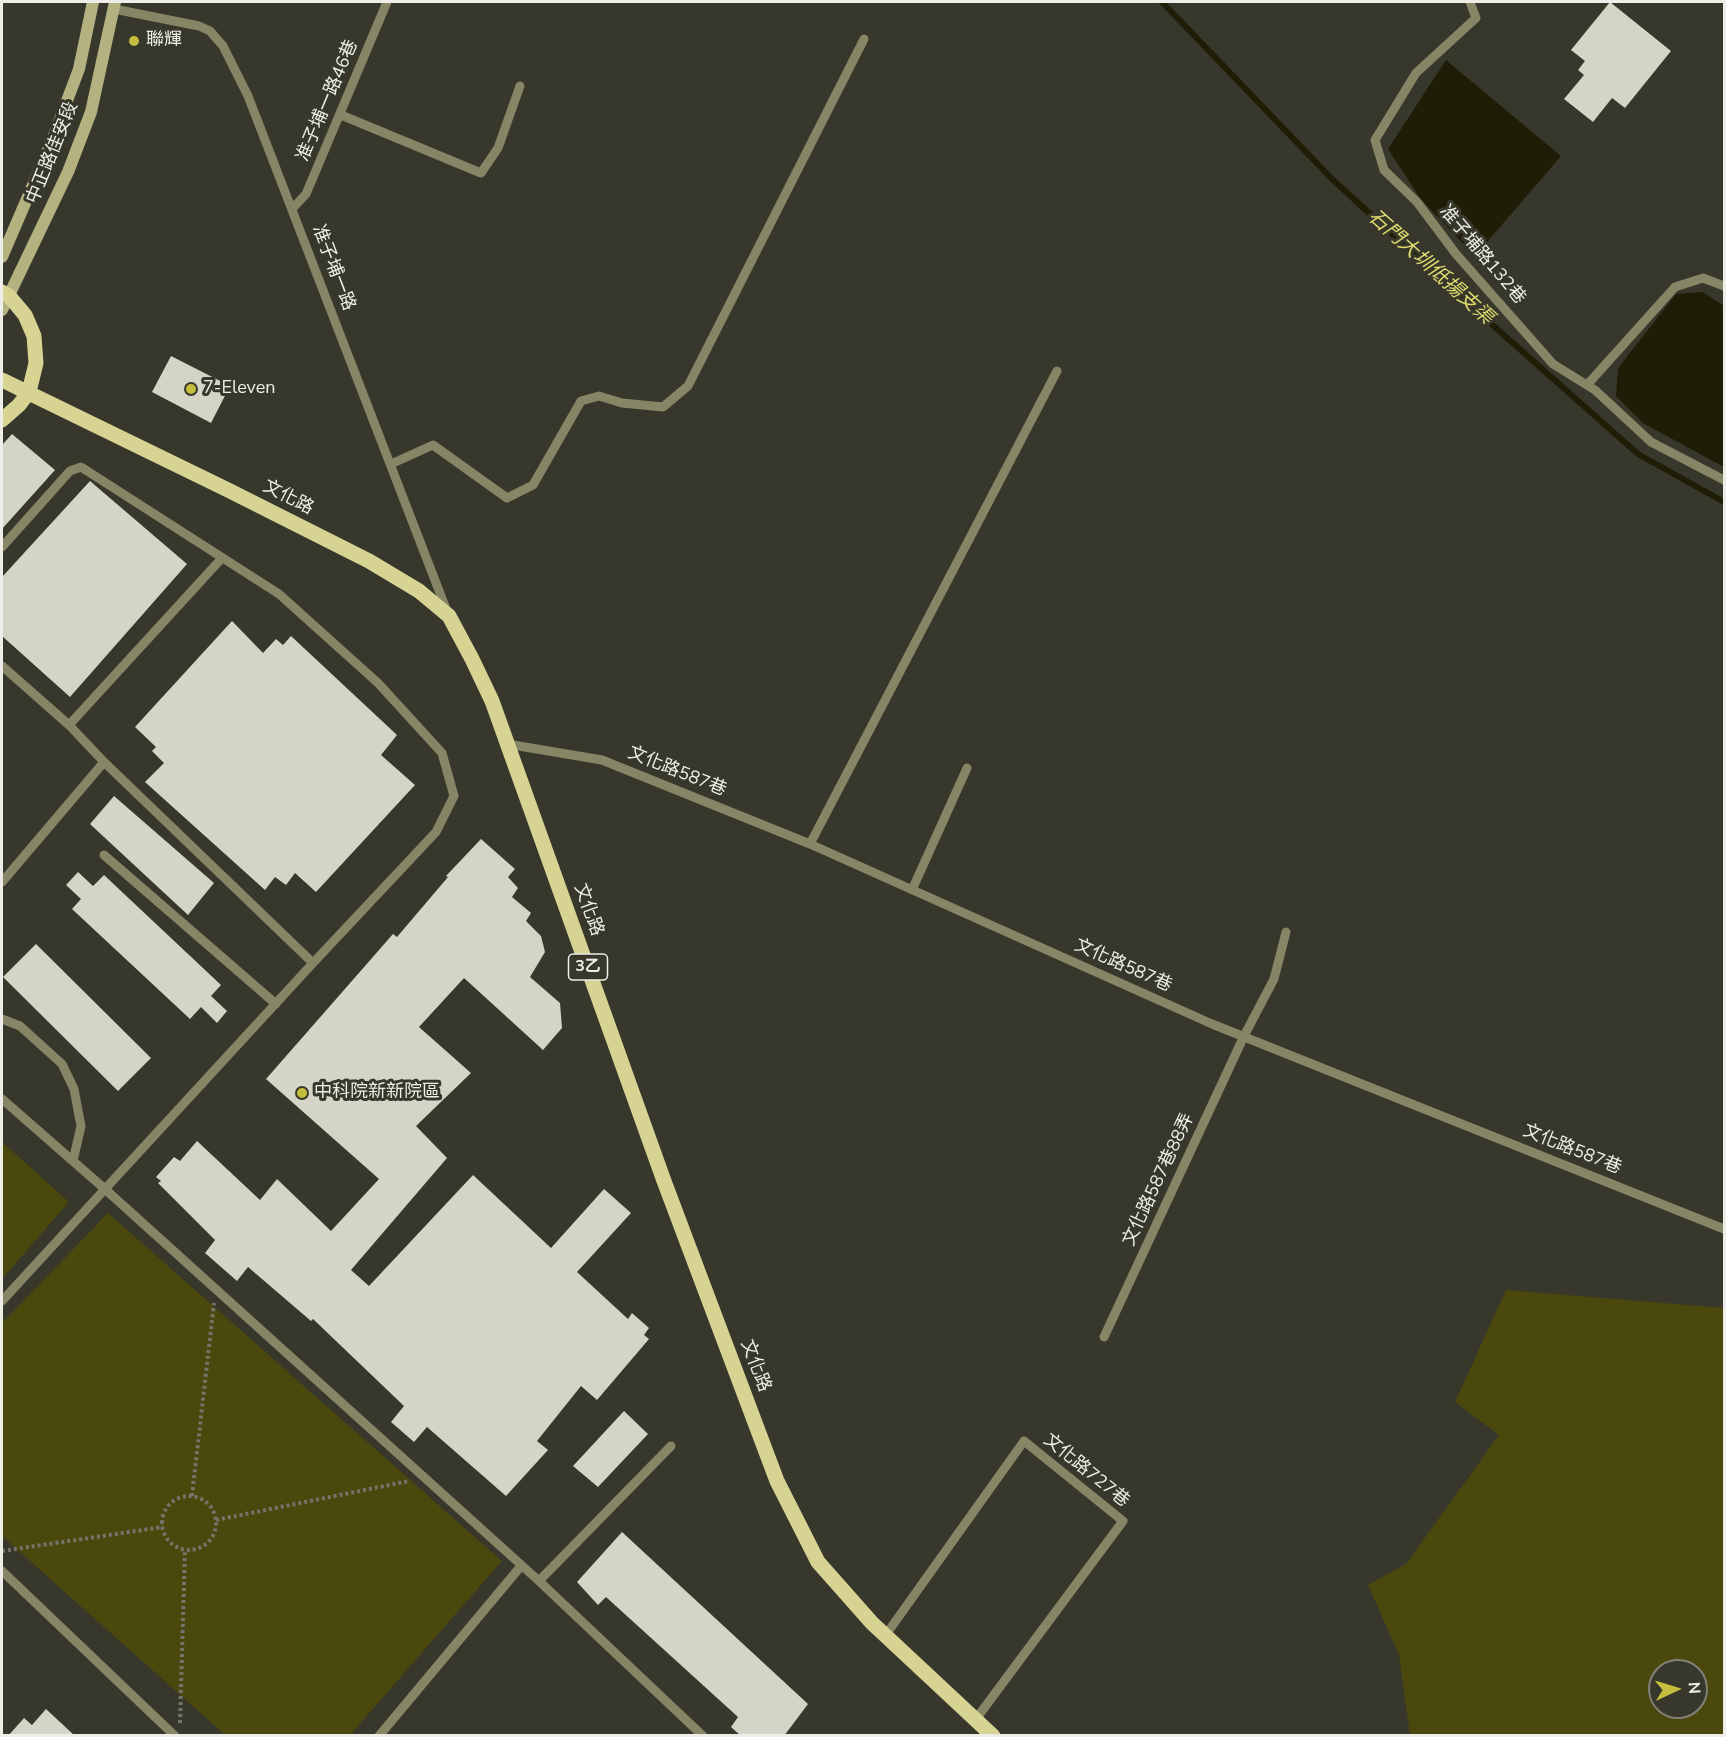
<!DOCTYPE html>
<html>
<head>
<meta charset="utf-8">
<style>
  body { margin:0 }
  #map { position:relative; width:1726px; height:1737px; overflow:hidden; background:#37372c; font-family:"Nunito Sans",sans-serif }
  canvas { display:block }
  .frame { position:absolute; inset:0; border:3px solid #eeeee8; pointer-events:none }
  .north { position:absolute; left:1648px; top:1659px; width:60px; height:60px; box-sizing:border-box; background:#37372c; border:2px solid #808077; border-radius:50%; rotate:86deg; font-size:16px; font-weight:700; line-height:24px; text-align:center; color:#eeeee8 }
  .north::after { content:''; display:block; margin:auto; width:21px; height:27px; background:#c4bd3e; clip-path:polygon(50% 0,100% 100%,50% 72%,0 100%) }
</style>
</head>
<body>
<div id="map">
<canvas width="1726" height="1737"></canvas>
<div class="frame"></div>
<div class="north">N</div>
</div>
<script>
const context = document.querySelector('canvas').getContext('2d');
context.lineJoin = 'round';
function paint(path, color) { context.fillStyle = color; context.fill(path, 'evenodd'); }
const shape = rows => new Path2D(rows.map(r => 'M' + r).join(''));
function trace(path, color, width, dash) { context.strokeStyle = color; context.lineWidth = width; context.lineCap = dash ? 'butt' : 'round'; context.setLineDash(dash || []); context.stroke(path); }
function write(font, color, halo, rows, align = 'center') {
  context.font = font + ' "Nunito Sans","Noto Sans TC",sans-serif'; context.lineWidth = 6; context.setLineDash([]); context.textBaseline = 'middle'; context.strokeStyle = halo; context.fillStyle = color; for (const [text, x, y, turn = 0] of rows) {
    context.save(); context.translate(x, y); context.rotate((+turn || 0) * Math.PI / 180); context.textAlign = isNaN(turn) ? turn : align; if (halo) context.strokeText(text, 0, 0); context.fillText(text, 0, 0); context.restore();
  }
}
const green = shape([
  [2,1142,69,1202,2,1279],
  [108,1213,502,1561,350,1735,225,1735,2,1536,2,1323],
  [1506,1290,1724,1308,1724,1735,1410,1735,1399,1655,1368,1585,1406,1564,1499,1435,1455,1402],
  [1660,1671,1696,1671,1696,1707,1660,1707]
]);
const water = shape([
  [1446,60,1561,156,1475,256,1420,198,1388,149],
  [1703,292,1724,306,1724,467,1643,423,1616,396,1618,368,1676,294]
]);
const stream = shape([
  [1162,2,1333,180,1461,297,1638,454,1724,502]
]);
const building = shape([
  [1610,2,1671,51,1625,108,1612,98,1593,122,1564,99,1584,75,1578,70,1585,61,1571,50],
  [171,356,230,386,211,423,152,392],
  [12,434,55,470,2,529,2,445],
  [90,481,187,564,70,697,2,636,2,577],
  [232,621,263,653,276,639,283,645,291,636,397,735,381,755,415,785,316,892,295,873,286,885,275,877,265,890,145,782,164,763,152,751,156,747,135,727],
  [114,796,214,883,188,915,90,824],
  [481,839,515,869,508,877,518,888,512,897,531,913,526,921,541,936,545,952,530,977,560,1003,562,1028,543,1050,464,978,419,1027,471,1073,416,1126,447,1158,351,1270,369,1286,473,1175,551,1248,604,1189,631,1213,577,1272,628,1319,632,1313,649,1328,644,1335,649,1339,597,1400,581,1386,537,1441,548,1450,506,1496,427,1427,414,1442,391,1422,404,1406,313,1319,311,1321,248,1267,237,1281,205,1253,215,1240,158,1183,161,1181,156,1177,174,1157,180,1161,197,1141,260,1200,277,1179,331,1231,379,1179,266,1079,393,934,397,937,448,877,446,876],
  [78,872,93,886,104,875,221,985,211,996,227,1011,217,1023,201,1007,190,1019,72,909,81,899,66,885],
  [36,944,151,1058,118,1091,3,977],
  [624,1411,648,1434,598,1487,573,1466],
  [622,1532,808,1704,784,1736,741,1736,731,1727,738,1717,606,1597,598,1605,577,1582],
  [46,1709,75,1736,8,1736,24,1718,32,1725]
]);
const path = shape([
  [192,1496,214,1303],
  '162 1523a27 27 0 1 1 54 0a27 27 0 1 1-54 0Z',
  [216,1520,409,1481],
  [2,1551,163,1527],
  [180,1723,185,1550]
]);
const service = shape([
  [1470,2,1476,18,1416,73,1375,140,1384,170,1417,202,1456,254,1553,364,1595,390,1651,442,1724,480],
  [114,9,199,26,210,31,223,46,248,96,448,614],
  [341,115,481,173,498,148,520,86],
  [292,209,306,194,387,2],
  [1587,385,1675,287,1703,278,1724,286],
  [391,464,433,445,507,498,533,485,581,401,599,396,622,403,663,407,688,386,864,39],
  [2,547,70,471,81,467,279,594,378,683,442,753,454,796,436,832,313,963,2,1301],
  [2,666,69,725,104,762,313,963],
  [69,725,222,558],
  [507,744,602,760,810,844,1212,1024,1724,1229],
  [810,844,1057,371],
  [104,855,276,1004],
  [2,882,104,762],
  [912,890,967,768],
  [2,1019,20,1026,62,1064,74,1089,81,1126,73,1161],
  [2,1099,106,1190,539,1581,703,1736],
  [1104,1337,1244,1036,1274,979,1286,932],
  [2,1571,175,1736],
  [539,1581,671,1446],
  [885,1636,1024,1441,1123,1521,976,1719],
  [379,1736,521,1566]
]);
const secondary = shape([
  [2,257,51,143,79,69,93,2],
  [2,310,68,172,91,112,115,2]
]);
const primary = shape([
  [2,292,9,296,25,315,34,336,36,363,29,392,19,405,2,420],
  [2,380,228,490,369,561,419,591,449,616,472,659,492,701,664,1181,777,1481,818,1562,872,1623,993,1736]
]);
const markers = [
  [134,41,6,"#c4bd3e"],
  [191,389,6,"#c4bd3e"],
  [302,1093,6,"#c4bd3e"]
];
const shields = [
  [588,967,39]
];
const shieldNames = [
  ["3乙",588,967]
];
const poiNames = [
  ["聯輝",146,41],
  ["7-Eleven",203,389],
  ["中科院新新院區",314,1093]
];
const streetNames = [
  ["准子埔一路46巷",328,101,-67],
  ["中正路佳安段",53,153,-68],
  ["准子埔路132巷",1482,255,50],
  ["准子埔一路",333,268,69],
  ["文化路",288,498,27],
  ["文化路587巷",677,772,22],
  ["文化路",588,910,70],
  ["文化路587巷",1123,966,24],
  ["文化路587巷",1572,1150,22],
  ["文化路587巷88弄",1159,1180,-65],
  ["文化路",755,1366,69],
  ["文化路727巷",1086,1471,39]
];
const waterNames = [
  ["石門大圳低揚支渠",1430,268,42]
];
paint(green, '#4b480e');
paint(water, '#1e1d05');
trace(stream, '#1e1d05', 6);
paint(building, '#d4d4c7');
trace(path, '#74746b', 4, [3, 3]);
trace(service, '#868566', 9);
trace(secondary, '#b4b280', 12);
trace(primary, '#d7d493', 15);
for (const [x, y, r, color] of markers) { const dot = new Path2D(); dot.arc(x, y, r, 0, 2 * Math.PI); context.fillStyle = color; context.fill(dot); trace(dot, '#37372c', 2); }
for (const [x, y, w] of shields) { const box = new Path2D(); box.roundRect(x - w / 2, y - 13, w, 26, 4.5); context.fillStyle = '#37372c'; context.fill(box); trace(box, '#eeeee8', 1.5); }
write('bold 16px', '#eeeee8', null, shieldNames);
write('18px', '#eeeee8', '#37372c', poiNames, 'left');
write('18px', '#eeeee8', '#37372c', streetNames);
write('italic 20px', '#dfda6e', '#37372c', waterNames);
</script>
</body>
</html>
